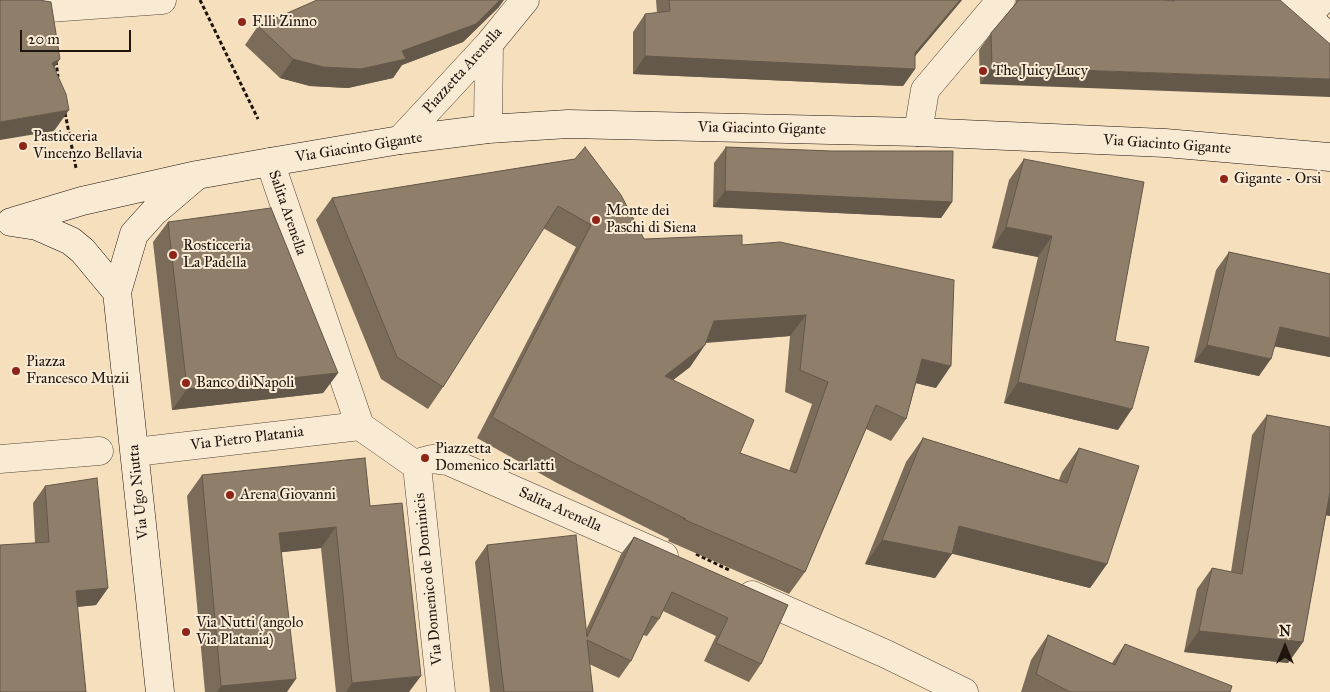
<!DOCTYPE html>
<html>
<head>
<meta charset="utf-8">
<style>
  body { margin:0 }
  #map { position:relative; width:1330px; height:692px; overflow:hidden; background:#f6dfbd; font-family:"IM FELL Great Primer",serif }
  canvas { display:block }
  .north { position:absolute; left:1260px; top:622px; width:50px; height:50px; -webkit-text-stroke:4px #f9ead4; paint-order:stroke; rotate:0deg; font-size:14px; font-weight:700; line-height:20px; text-align:center; color:#1f150d }
  .north::after { content:''; display:block; margin:auto; width:18px; height:22px; background:#1f150d; clip-path:polygon(50% 0,100% 100%,50% 72%,0 100%) }
  .scale { position:absolute; left:20px; top:30px; width:111px; height:22px; box-sizing:border-box; border:2px solid #1f150d; border-top:0; padding-left:6px; font-size:15px; line-height:18px; white-space:nowrap; color:#1f150d; -webkit-text-stroke:4px #f9ead4; paint-order:stroke }
</style>
</head>
<body>
<div id="map">
<canvas width="1330" height="692"></canvas>
<div class="north">N</div>
<div class="scale">20 m</div>
</div>
<script>
const context = document.querySelector('canvas').getContext('2d');
context.lineJoin = 'round';
const shape = rows => new Path2D(rows.map(r => 'M' + r).join(''));
function trace(path, color, width, dash) { context.strokeStyle = color; context.lineWidth = width; context.lineCap = dash ? 'butt' : 'round'; context.setLineDash(dash || []); context.stroke(path); }
function paint(path, color) { context.fillStyle = color; context.fill(path, 'evenodd'); }
function write(font, color, halo, rows, align = 'center') {
  context.font = font + ' "IM FELL Great Primer",serif'; context.lineWidth = 4; context.setLineDash([]); context.textBaseline = 'middle'; context.strokeStyle = halo; context.fillStyle = color; for (const [text, x, y, turn = 0] of rows) {
    context.save(); context.translate(x, y); context.rotate((+turn || 0) * Math.PI / 180); context.textAlign = isNaN(turn) ? turn : align; if (halo) context.strokeText(text, 0, 0); context.fillText(text, 0, 0); context.restore();
  }
}
const path = shape([
  [200,0,258,119],
  [56,61,58,77],
  [65,113,76,168],
  [696,554,731,571]
]);
const street = shape([
  [11,0,49,8,162,0],
  [1288,0,1307,16],
  [488,129,489,44],
  [918,132,925,90,1001,0],
  [400,140,489,44,525,0],
  [270,162,360,426,417,466],
  [135,452,360,426],
  [0,459,99,451],
  [417,466,421,462,432,459,448,461,664,556],
  [417,466,441,692],
  [752,595,886,654,964,692]
]);
const secondary = shape([
  [1322,0,1307,16,1330,39],
  [15,221,82,201,197,175,270,162,400,140,488,129,568,124,918,132,1165,143,1330,157],
  [11,222,37,226,71,241,83,251,117,292],
  [160,692,117,292,134,234,154,212,195,177]
]);
const wall = shape([
  [656,0,962,0,915,56,915,69,903,86,633,74,633,32,645,14,657,13],
  [1016,0,1164,0,1171,1,1172,0,1242,0,980,84,979,50,991,33,1016,3],
  [499,7,463,42,402,65,393,78,348,88,310,86,280,78,245,45,258,26],
  [726,147,952,202,941,218,713,207,714,163],
  [575,159,644,239,742,245,936,388,916,383,906,419,891,441,866,429,805,572,789,594,668,541,669,539,557,483,477,438,576,247,543,228,443,387,428,409,381,379,316,220,332,198],
  [790,336,785,392,812,404,789,471,740,453,673,380,690,367,706,343],
  [1024,159,1115,341,1118,430,1004,403,1038,257,992,248,1009,180],
  [168,222,338,373,323,393,172,410,153,242],
  [1229,252,1330,274,1330,357,1275,346,1259,376,1194,362,1216,270],
  [1267,415,1330,516,1326,515,1303,642,1288,663,1184,652,1197,589,1212,568,1231,572,1252,435],
  [923,438,1059,480,1062,472,1079,448,1107,564,1090,588,952,553,935,578,865,564,906,462],
  [202,475,370,506,409,692,336,692,321,548,282,552,287,692,205,692,187,496],
  [45,486,108,588,96,605,77,607,35,543,33,503],
  [634,537,788,605,761,664,749,682,704,661,716,636,663,611,659,619,647,636,643,635,631,661,619,678,589,664,593,692,490,692,475,562,487,545,586,630,621,554],
  [1048,635,1112,663,1125,644,1230,692,1021,692,1031,660]
]);
const shadedWall = shape([
  [500,0,504,0,499,7,463,42,402,65,393,78,348,88,310,86,280,78,293,59,402,51],
  [960,0,962,0,905,68,915,69,903,86,633,74,645,56,915,53],
  [60,59,46,80,52,63],
  [992,67,1330,79,1330,97,980,84],
  [69,110,54,131,0,140,0,122],
  [725,191,952,202,941,218,713,207],
  [1006,227,1052,236,1038,257,992,248],
  [806,315,790,336,699,343,714,321],
  [1280,327,1330,338,1330,357,1267,345],
  [705,345,690,367,650,398,665,376],
  [1207,345,1271,359,1259,376,1194,362],
  [922,359,951,366,936,388,907,381],
  [338,373,323,393,172,410,187,389],
  [1018,382,1132,409,1118,430,1004,403],
  [1330,492,1330,516,1315,513],
  [959,526,1107,564,1090,588,941,551],
  [336,527,321,548,265,554,279,533],
  [882,540,952,554,935,578,865,564],
  [108,588,96,605,64,608,76,591],
  [1199,631,1303,642,1288,663,1184,652],
  [421,676,409,692,346,692,352,683],
  [296,679,287,692,217,692,221,686]
]);
const building = shape([
  [0,0,39,0,51,2,60,59,52,63,66,94,69,110,0,122,0,0],
  [317,0,500,0,476,24,402,51,406,59,361,69,323,67,293,59,258,26,317,0],
  [669,0,960,0,915,53,915,69,645,56,645,14,670,11,669,0],
  [1019,0,1164,0,1174,1,1174,0,1280,0,1330,44,1330,79,992,67,991,33,1019,0],
  [585,147,621,195,644,239,742,235,742,245,780,242,954,280,951,366,922,359,906,419,876,405,805,572,683,519,686,519,572,462,492,417,591,225,558,206,443,387,397,357,332,198,575,159,585,147],
  [806,315,800,370,828,382,796,473,740,453,754,420,665,376,705,345,714,321,806,315],
  [726,147,832,151,953,151,952,202,725,191,726,147],
  [1024,159,1144,182,1115,341,1149,347,1132,409,1018,382,1052,236,1006,227,1024,159],
  [271,208,338,373,187,389,168,222,271,208],
  [1229,252,1330,274,1330,338,1280,327,1271,359,1207,345,1229,252],
  [1267,415,1330,427,1330,492,1303,642,1199,631,1212,568,1242,574,1267,415],
  [923,438,1067,483,1079,448,1139,466,1107,564,959,526,952,554,882,540,923,438],
  [365,458,370,506,402,503,421,676,352,683,336,527,279,533,296,679,221,686,202,475,365,458],
  [97,478,108,588,76,591,86,692,0,692,0,545,49,542,45,486,97,478],
  [576,535,587,637,634,537,788,605,761,664,716,643,728,618,672,592,659,619,652,616,631,661,587,640,593,692,504,692,487,545,576,535],
  [1048,635,1115,665,1125,644,1232,686,1230,692,1070,692,1036,674,1048,635]
]);
const markers = [
  [242,22,5,"#8f2418"],
  [983,71,5,"#8f2418"],
  [23,146,5,"#8f2418"],
  [1224,179,5,"#8f2418"],
  [596,220,5,"#8f2418"],
  [173,255,5,"#8f2418"],
  [16,371,5,"#8f2418"],
  [186,383,5,"#8f2418"],
  [425,458,5,"#8f2418"],
  [230,495,5,"#8f2418"],
  [186,632,5,"#8f2418"]
];
const poiNames = [
  ["F.lli Zinno",252,22],
  ["The Juicy Lucy",993,71],
  ["Pasticceria",33,137],
  ["Vincenzo Bellavia",33,154],
  ["Gigante - Orsi",1234,179],
  ["Monte dei",606,211],
  ["Paschi di Siena",606,228],
  ["Rosticceria",183,246],
  ["La Padella",183,263],
  ["Piazza",26,362],
  ["Francesco Muzii",26,379],
  ["Banco di Napoli",196,383],
  ["Piazzetta",435,449],
  ["Domenico Scarlatti",435,466],
  ["Arena Giovanni",240,495],
  ["Via Nutti (angolo",196,623],
  ["Via Platania)",196,640]
];
const streetNames = [
  ["Piazzetta Arenella",463,71,-48],
  ["Via Giacinto Gigante",762,129,1],
  ["Via Giacinto Gigante",1167,145,4],
  ["Via Giacinto Gigante",359,148,-9],
  ["Salita Arenella",287,213,71],
  ["Via Pietro Platania",247,439,-7],
  ["Via Ugo Niutta",139,492,-96],
  ["Salita Arenella",560,510,24],
  ["Via Domenico de Dominicis",429,579,-96]
];
trace(street, '#554839', 29);
trace(secondary, '#1f150d', 29);
trace(path, '#1f150d', 3, [4, 2.5]);
trace(street, '#f9ead4', 28);
trace(secondary, '#f9ead4', 28);
paint(wall, '#7b6c5a');
paint(shadedWall, '#64584a');
paint(building, '#8f7e69');
trace(building, '#64584a', 1);
for (const [x, y, r, color] of markers) { const dot = new Path2D(); dot.arc(x, y, r, 0, 2 * Math.PI); context.fillStyle = color; context.fill(dot); trace(dot, '#f9ead4', 2); }
write('15px', '#1f150d', '#f9ead4', poiNames, 'left');
write('15px', '#1f150d', '#f9ead4', streetNames);
</script>
</body>
</html>
